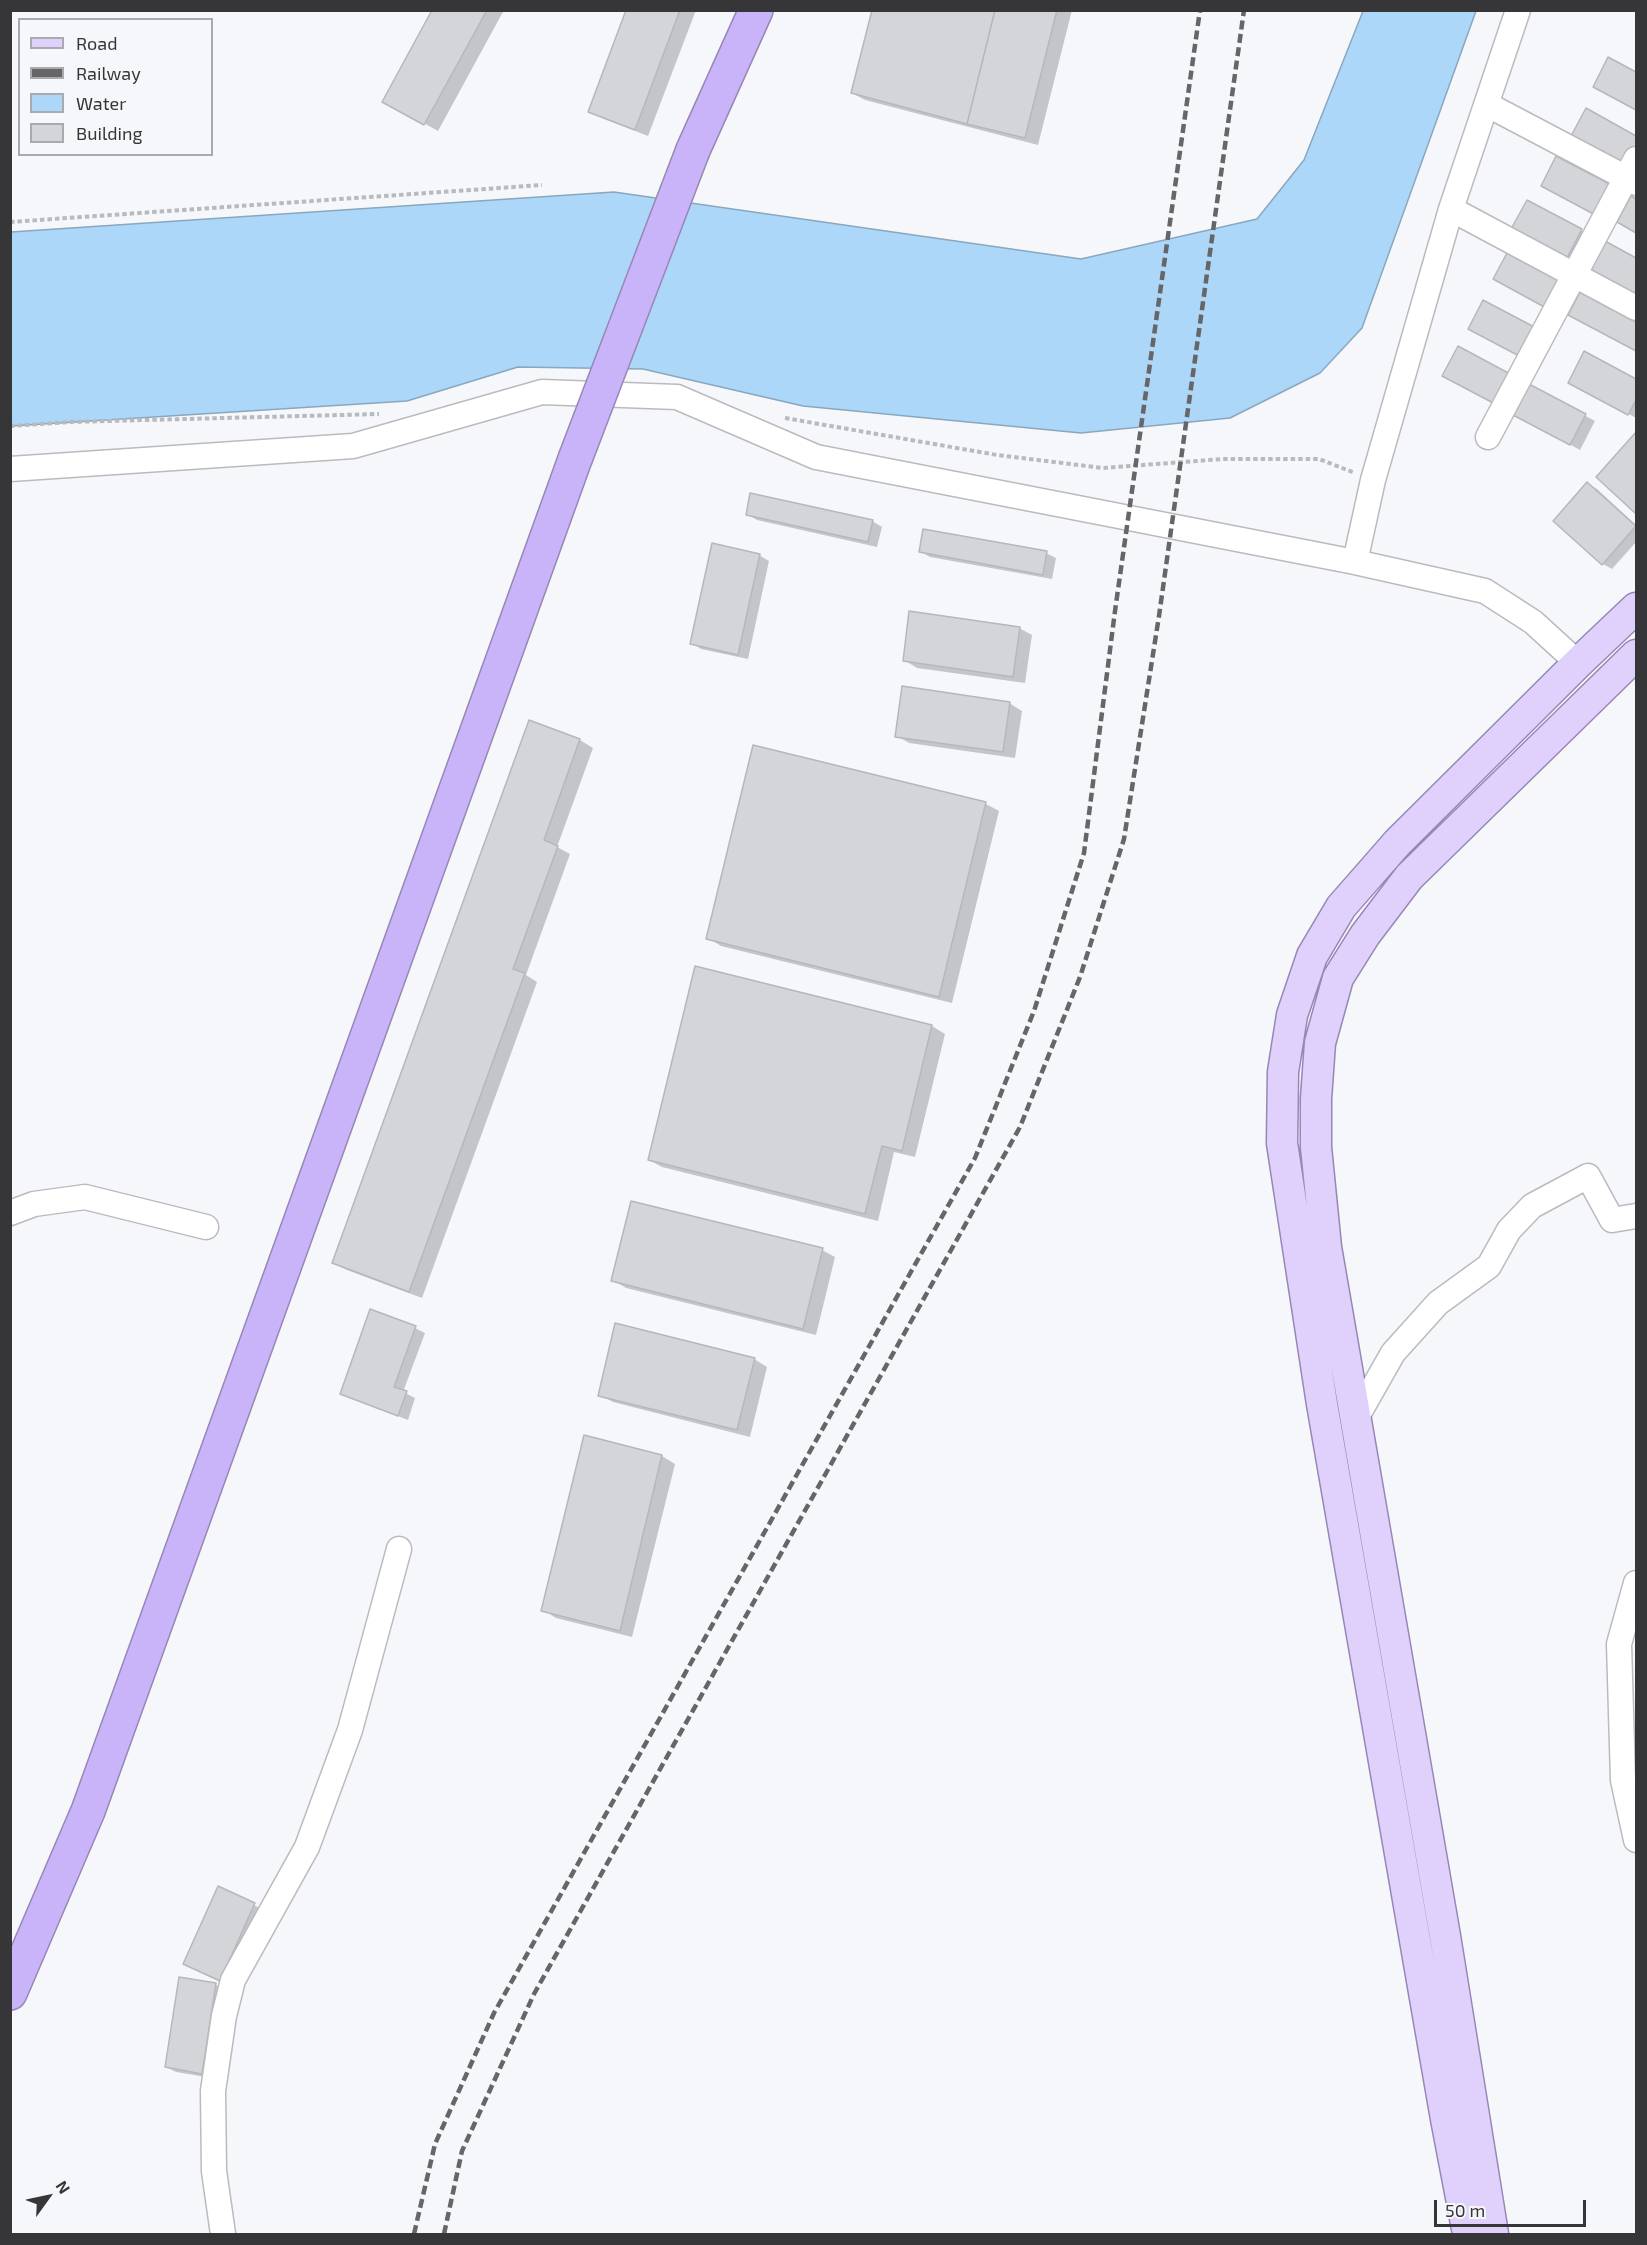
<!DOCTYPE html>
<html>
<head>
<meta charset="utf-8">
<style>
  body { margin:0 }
  #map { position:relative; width:1647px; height:2245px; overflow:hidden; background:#f6f7fb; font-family:"Exo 2",sans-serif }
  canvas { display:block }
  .frame { position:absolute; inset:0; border:12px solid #363638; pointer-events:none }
  .legend { position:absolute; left:18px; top:18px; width:195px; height:138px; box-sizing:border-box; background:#f6f7fb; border:2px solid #a9aaad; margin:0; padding:8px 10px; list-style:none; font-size:18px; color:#363638 }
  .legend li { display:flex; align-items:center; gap:12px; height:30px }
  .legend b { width:30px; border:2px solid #a9aaad }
  .north { position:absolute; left:18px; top:2167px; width:60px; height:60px; -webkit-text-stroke:4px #f6f7fb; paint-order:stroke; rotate:57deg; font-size:16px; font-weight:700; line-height:24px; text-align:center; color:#363638 }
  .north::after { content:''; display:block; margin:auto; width:21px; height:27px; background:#363638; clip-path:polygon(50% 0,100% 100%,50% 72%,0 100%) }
  .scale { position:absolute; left:1434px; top:2200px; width:152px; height:27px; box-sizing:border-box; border:3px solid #363638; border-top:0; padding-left:8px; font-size:18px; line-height:21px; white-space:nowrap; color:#363638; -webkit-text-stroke:4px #f6f7fb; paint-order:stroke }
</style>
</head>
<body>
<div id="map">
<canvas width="1647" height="2245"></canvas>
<div class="frame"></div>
<ul class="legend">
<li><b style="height:8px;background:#dfd1fb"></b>Road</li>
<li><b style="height:8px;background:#666669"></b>Railway</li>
<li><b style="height:16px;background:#acd7f8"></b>Water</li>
<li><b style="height:16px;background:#d3d5d9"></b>Building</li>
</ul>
<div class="north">N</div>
<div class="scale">50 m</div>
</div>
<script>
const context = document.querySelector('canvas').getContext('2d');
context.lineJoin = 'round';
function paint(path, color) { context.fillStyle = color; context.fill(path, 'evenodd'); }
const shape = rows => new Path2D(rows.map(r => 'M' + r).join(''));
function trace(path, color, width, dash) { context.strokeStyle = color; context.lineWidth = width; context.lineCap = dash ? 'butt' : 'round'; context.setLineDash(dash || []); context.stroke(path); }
const water = shape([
  [1363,11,1476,11,1362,328,1320,373,1230,418,1081,433,803,406,643,369,518,367,407,401,11,426,11,232,614,192,1081,259,1257,219,1304,160,1363,11]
]);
const shadow = shape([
  [434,10,504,10,438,131,384,101],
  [628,10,696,10,648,136,602,118,590,111],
  [873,10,1072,10,1038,145,865,100,852,93],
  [1528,202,1591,236,1577,262,1513,228],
  [1585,353,1636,381,1636,418,1570,382],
  [1530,386,1595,421,1580,450,1515,414],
  [1636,434,1636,512,1598,477],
  [1588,484,1597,489,1636,525,1636,542,1612,569,1603,564],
  [747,514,872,521,882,527,877,547,757,520],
  [921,552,1046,553,1056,558,1052,579,930,557],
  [759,555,769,561,748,659,701,649,692,643],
  [1019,628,1032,635,1025,683,917,668,904,660],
  [1009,703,1022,711,1015,758,909,743,897,736],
  [529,722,580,740,593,748,557,847,570,854,526,975,537,982,422,1298,347,1270,334,1263],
  [755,746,986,804,999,811,952,1003,721,946,708,938],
  [932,1026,945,1034,915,1157,894,1152,878,1221,662,1167,649,1160],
  [822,1250,835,1257,816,1335,626,1288,613,1280],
  [415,1328,425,1333,403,1392,415,1398,408,1420,341,1394],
  [754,1359,767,1367,750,1437,613,1402,600,1395],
  [585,1437,662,1456,675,1464,632,1637,556,1618,543,1610],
  [219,1888,264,1910,230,1985,194,1968],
  [180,1979,216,1985,225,1990,212,2078,176,2072,166,2067]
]);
const building = shape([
  [432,10,487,10,424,125,382,102,432,10],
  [626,10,680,10,635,130,588,112,626,10],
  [872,10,995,10,967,124,851,93,872,10],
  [995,10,1057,10,1025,138,967,124,995,10],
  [1608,57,1636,72,1636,110,1593,87,1608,57],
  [1586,108,1636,136,1636,149,1628,166,1571,136,1586,108],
  [1556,156,1617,188,1601,218,1541,186,1556,156],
  [1631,196,1636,199,1636,233,1617,222,1631,196],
  [1527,200,1582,229,1567,258,1511,229,1527,200],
  [1605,241,1636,258,1636,298,1589,272,1605,241],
  [1507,253,1562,282,1548,309,1493,279,1507,253],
  [1580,292,1636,322,1636,351,1568,315,1580,292],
  [1483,300,1538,329,1523,358,1468,329,1483,300],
  [1458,346,1512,375,1497,405,1442,376,1458,346],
  [1584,351,1636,379,1636,400,1628,415,1568,383,1584,351],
  [1529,384,1586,414,1570,445,1513,415,1529,384],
  [1636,432,1636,514,1596,477,1636,432],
  [1587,482,1636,526,1602,565,1553,521,1587,482],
  [750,493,873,520,868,542,746,515,750,493],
  [923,529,1047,551,1043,575,919,552,923,529],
  [712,543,760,554,738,655,690,644,712,543],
  [909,611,1020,627,1013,677,903,661,909,611],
  [902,686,1010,702,1003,752,895,737,902,686],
  [529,720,580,739,544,840,558,846,513,969,525,973,409,1292,332,1263,529,720],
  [753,745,986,802,939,997,706,939,753,745],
  [695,966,932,1025,902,1151,882,1146,865,1214,648,1160,695,966],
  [631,1201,823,1248,803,1329,611,1281,631,1201],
  [370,1309,416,1326,394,1387,407,1391,398,1416,340,1394,370,1309],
  [615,1323,755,1358,737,1430,598,1396,615,1323],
  [584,1435,662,1455,620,1631,541,1611,584,1435],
  [218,1886,255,1903,220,1981,183,1964,218,1886],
  [179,1977,216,1983,202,2074,165,2067,179,1977]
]);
const path = shape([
  [10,222,542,185],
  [785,418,997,455,1103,468,1223,459,1319,459,1355,473],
  [10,426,69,422,379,414]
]);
const minor = shape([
  [1488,105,1636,183],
  [1451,209,1636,308],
  [1488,437,1636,159],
  [10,469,353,446,542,392,677,397,816,457,1355,562,1485,591,1533,622,1578,663],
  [1355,562,1373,480,1451,209,1518,10],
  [10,1213,34,1204,85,1197,206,1227],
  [1355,1420,1393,1353,1438,1303,1489,1266,1509,1230,1532,1206,1588,1176,1612,1220,1636,1216],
  [1636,1583,1619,1644,1623,1780,1636,1840],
  [223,2234,214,2171,213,2091,224,2016,233,1980,307,1847,350,1730,399,1549]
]);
const major = shape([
  [1468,2234,1446,2119,1322,1404,1282,1143,1283,1072,1292,1015,1312,956,1341,907,1397,843,1578,663,1636,608],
  [1493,2234,1445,1936,1326,1247,1316,1147,1316,1099,1320,1043,1338,978,1365,935,1409,877,1636,655]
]);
const highway = shape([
  [693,150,756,10],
  [10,1993,88,1811,575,459]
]);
const rail = shape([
  [414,2234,435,2144,494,2013,975,1158,1034,1011,1084,853,1115,611,1200,10],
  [444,2234,462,2151,534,1994,1020,1127,1080,977,1124,839,1159,616,1244,10]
]);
const highwayBridge = shape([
  [575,459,693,150]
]);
paint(water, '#acd7f8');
trace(water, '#89a7be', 1.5);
paint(shadow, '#0003');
paint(building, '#d3d5d9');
trace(building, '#b5b7bb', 1.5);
trace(minor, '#bbbbbf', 27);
trace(major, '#9687b5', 33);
trace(highway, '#9687b5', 36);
trace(path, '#b9babd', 4, [4.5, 3]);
trace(minor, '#fff', 24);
trace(major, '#dfd1fb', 30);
trace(highway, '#c9b3f9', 33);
trace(rail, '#666669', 4.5, [9, 4.5]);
trace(highwayBridge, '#9687b5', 36, []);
trace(highwayBridge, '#c9b3f9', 33);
</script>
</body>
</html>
